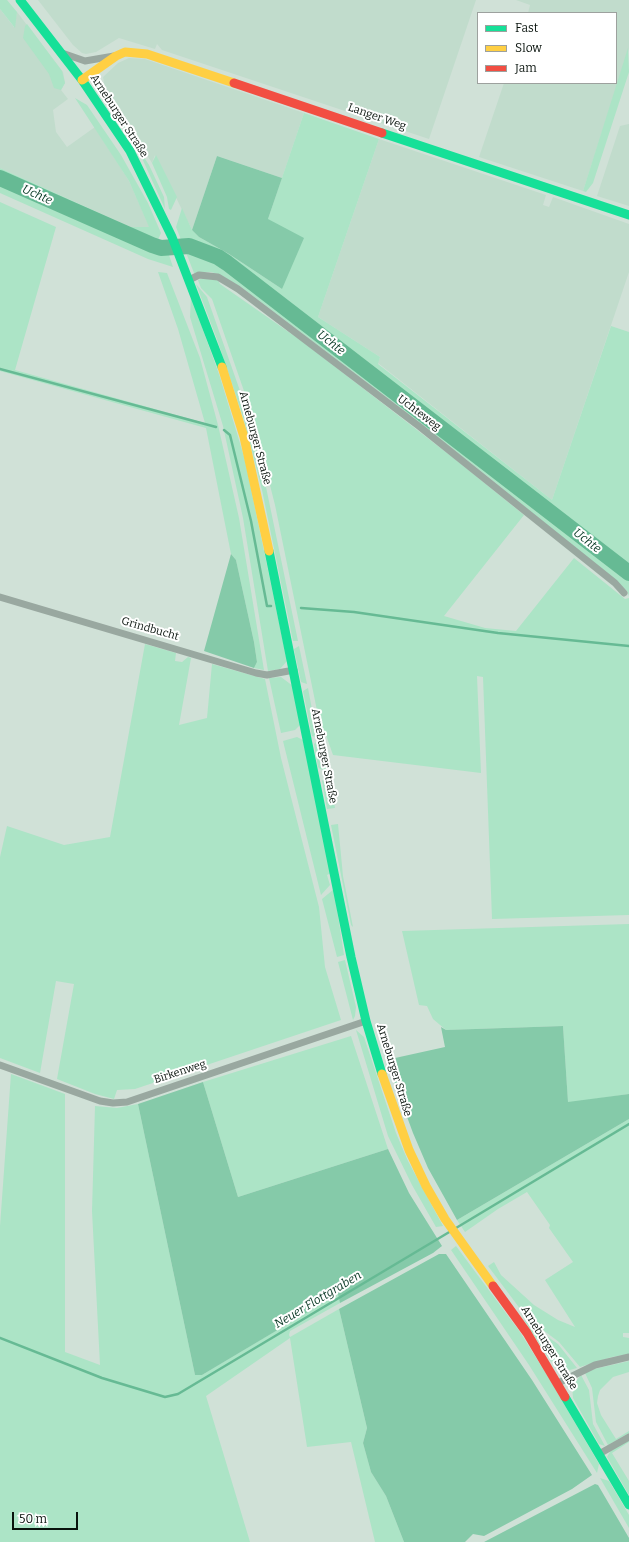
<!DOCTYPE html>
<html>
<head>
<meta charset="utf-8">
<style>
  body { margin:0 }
  #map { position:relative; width:629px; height:1542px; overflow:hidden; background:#d0e1d7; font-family:Bitter,serif }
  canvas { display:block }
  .legend { position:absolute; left:477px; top:12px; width:140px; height:72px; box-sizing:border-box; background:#fff; border:1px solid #9da19e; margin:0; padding:5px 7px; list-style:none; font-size:12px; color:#09130d }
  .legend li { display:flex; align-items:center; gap:8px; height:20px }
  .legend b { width:20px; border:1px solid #9da19e }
  .scale { position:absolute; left:12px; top:1512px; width:66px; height:18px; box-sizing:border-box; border:2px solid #09130d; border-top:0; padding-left:5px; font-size:12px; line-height:14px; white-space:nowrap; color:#09130d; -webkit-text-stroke:3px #fff; paint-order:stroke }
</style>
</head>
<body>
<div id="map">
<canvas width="629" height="1542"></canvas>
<ul class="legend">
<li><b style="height:5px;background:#16e098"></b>Fast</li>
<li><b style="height:5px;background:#ffcf43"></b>Slow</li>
<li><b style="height:5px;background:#f24e42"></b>Jam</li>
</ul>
<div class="scale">50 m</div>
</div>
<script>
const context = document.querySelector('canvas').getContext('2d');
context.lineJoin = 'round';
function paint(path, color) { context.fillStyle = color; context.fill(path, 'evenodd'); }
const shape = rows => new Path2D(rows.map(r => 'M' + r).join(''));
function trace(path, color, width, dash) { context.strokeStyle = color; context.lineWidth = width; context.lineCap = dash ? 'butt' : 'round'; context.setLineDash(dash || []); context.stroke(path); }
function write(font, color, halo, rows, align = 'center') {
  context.font = font + ' Bitter,serif'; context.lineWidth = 4; context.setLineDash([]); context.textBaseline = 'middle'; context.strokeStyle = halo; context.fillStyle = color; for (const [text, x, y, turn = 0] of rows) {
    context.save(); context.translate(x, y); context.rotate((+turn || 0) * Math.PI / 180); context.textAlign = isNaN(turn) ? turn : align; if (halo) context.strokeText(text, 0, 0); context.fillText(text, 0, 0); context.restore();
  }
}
const built = shape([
  [38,0,476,0,429,139,162,50,157,44,155,49,119,38,96,52,86,54,82,53,73,45],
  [516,0,629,0,629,49,583,191,479,157,504,83,616,83,616,13,528,13,530,5],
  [0,9,14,27,17,12,63,72,65,83,61,90,68,99,53,110,56,132,67,147,95,127,129,181,150,228,130,227,0,168],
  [129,58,145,59,304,113,282,178,217,156,192,230,155,155,152,163,105,88,103,77,118,63],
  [629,124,629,206,597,196,620,126],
  [379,139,546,195,543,205,549,207,553,197,629,224,629,272,552,500,378,363,380,357,318,317]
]);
const green = shape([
  [0,0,7,0,17,12,15,28,0,9],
  [27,24,62,71,65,83,61,90,54,88,49,74,23,38,25,26],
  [628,48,629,72,593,183,586,192,583,191],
  [102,92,149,165,164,197,165,209,141,156,101,93],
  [75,98,87,105,121,155,148,203,161,233,157,242,165,243,173,267,148,259,0,193,0,168,130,227,149,227,129,181],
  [304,113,379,139,318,317,380,357,378,364,552,500,611,326,629,332,629,596,627,591,617,582,487,476,402,409,241,287,218,274,211,272,194,273,176,227,182,208,192,230,199,237,229,254,282,289,268,219],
  [156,155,177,197,171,210,169,209,167,197,152,163],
  [0,202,56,227,15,370,205,423,178,329,158,272,167,273,200,358,218,425,239,518,264,670,254,668,257,662,254,642,236,560,231,554,206,428,0,371],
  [203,278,218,280,220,284,303,342,456,460,524,515,444,616,485,628,516,631,574,558,625,599,629,598,629,915,492,919,483,677,477,676,481,773,333,755,326,735,322,735,275,505,252,414,212,299,201,288,199,283,198,280],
  [196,284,207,297,245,405,266,487,298,641,293,641,262,490,244,420,218,342],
  [191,297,220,377,245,460,287,661,280,669,268,671,243,518,223,426,193,327,190,317],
  [145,644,176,653,175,661,182,662,188,657,191,658,179,725,207,718,212,664,265,679,281,758,319,907,325,967,341,1020,135,1089,117,1090,114,1099,95,1094,57,1079,74,984,56,981,40,1073,0,1058,0,857,7,826,64,845,110,837],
  [299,646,307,684,301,682,294,649],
  [281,677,293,686,300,725,295,730,281,733,269,678],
  [308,688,317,736,315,737,312,736,303,691],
  [297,737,303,740,331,873,327,875,330,885,321,895,283,741],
  [316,742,319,742,323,760,328,771,320,769,318,767,314,744],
  [329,775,335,808,327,809,322,781,325,777],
  [338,824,343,876,353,927,351,925,331,825],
  [334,889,344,955,337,957,322,899],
  [629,924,629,1094,568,1103,563,1026,446,1030,433,1019,427,1006,419,1005,402,931],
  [345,960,356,1007,355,1016,353,1020,338,962],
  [356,1030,364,1037,396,1133,408,1161,443,1226,436,1227,412,1185,388,1136],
  [351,1036,388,1149,238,1197,203,1082],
  [11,1074,65,1094,65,1352,100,1365,92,1211,95,1106,117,1108,138,1104,195,1375,202,1375,339,1293,340,1303,290,1331,289,1335,290,1337,339,1309,367,1428,363,1443,371,1472,386,1496,404,1542,375,1542,351,1442,307,1447,290,1338,206,1396,250,1542,0,1542,0,1226],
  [629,1119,629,1333,623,1333,623,1337,629,1338,629,1354,612,1357,580,1367,559,1342,527,1318,488,1266,494,1262,501,1275,534,1305,558,1320,575,1327,545,1280,573,1262,549,1228,550,1225,527,1192,498,1209,465,1232,457,1220],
  [456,1246,520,1332,550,1380,599,1464,597,1473,529,1365,451,1250],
  [524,1320,558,1344,577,1368,566,1371,556,1365,550,1360],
  [629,1361,629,1372,613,1377,600,1390,598,1396,597,1403,601,1415,616,1439,629,1431,629,1433,608,1445,596,1422,592,1388,585,1373,594,1369],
  [581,1375,589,1390,593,1424,605,1446,599,1444,573,1398,572,1386],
  [629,1439,629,1442,612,1453,629,1481,629,1495,607,1457,611,1450],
  [600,1478,609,1481,629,1515,629,1528]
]);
const forest = shape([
  [217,156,282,178,268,219,304,238,282,289,229,254,199,237,192,230],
  [231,554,236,560,254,642,257,662,254,668,204,651],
  [563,1026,568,1102,629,1094,629,1119,457,1220,428,1168,413,1133,386,1060,445,1047,441,1027,446,1030],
  [203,1082,238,1197,388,1149,409,1193,442,1246,433,1253,340,1303,338,1294,202,1375,195,1375,138,1104],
  [439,1254,446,1254,532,1380,592,1475,572,1489,484,1536,473,1534,465,1542,404,1542,386,1496,371,1472,363,1443,367,1428,339,1309],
  [595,1484,598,1485,629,1538,629,1542,484,1542]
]);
const stream = shape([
  [0,369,216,427],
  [224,430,230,435,251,521,267,606,271,606],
  [301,608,354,612,498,633,629,646],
  [456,1228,629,1124],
  [0,1338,102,1378,165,1397,178,1394,451,1231]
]);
const river = shape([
  [0,178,152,245,161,248,189,246,218,257,227,263,629,573]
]);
const street = shape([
  [62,53,85,61,114,56],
  [189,280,199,275,218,277,238,289,420,427,615,583,624,593],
  [0,597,256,673,267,675,294,670],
  [0,1065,100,1101,113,1103,127,1102,366,1021],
  [558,1383,595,1365,629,1357],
  [599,1454,629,1437]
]);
const fast = shape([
  [20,0,82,80,130,151,172,237,222,367],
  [382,133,629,215],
  [269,551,351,957,366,1021,382,1074],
  [565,1397,629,1505]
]);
const slow = shape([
  [82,80,116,56,125,52,147,54,234,83],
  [222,367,244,437,269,551],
  [382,1074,409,1150,426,1186,445,1219,493,1286]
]);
const jam = shape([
  [234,83,382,133],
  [493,1286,527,1333,565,1397]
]);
const streetNames = [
  ["Arneburger Straße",119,116,57],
  ["Langer Weg",377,117,19],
  ["Uchteweg",419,413,37],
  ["Arneburger Straße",255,438,75],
  ["Grindbucht",150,629,16],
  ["Arneburger Straße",324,756,79],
  ["Arneburger Straße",394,1070,73],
  ["Birkenweg",180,1072,-18],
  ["Arneburger Straße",549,1348,58]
];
const waterNames = [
  ["Uchte",37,195,24],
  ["Uchte",331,343,38],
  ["Uchte",587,541,38],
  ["Neuer Flottgraben",318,1300,-31]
];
paint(built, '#c1dccc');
paint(green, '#ace4c6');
paint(forest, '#85caa9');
trace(stream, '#66ba94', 2.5);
trace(river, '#66ba94', 16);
trace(street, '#99a8a0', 7);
trace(fast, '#16e098', 9);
trace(slow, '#ffcf43', 9);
trace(jam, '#f24e42', 9);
write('11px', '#09130d', '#fff', streetNames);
write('italic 12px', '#043621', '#fff', waterNames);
</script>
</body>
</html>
